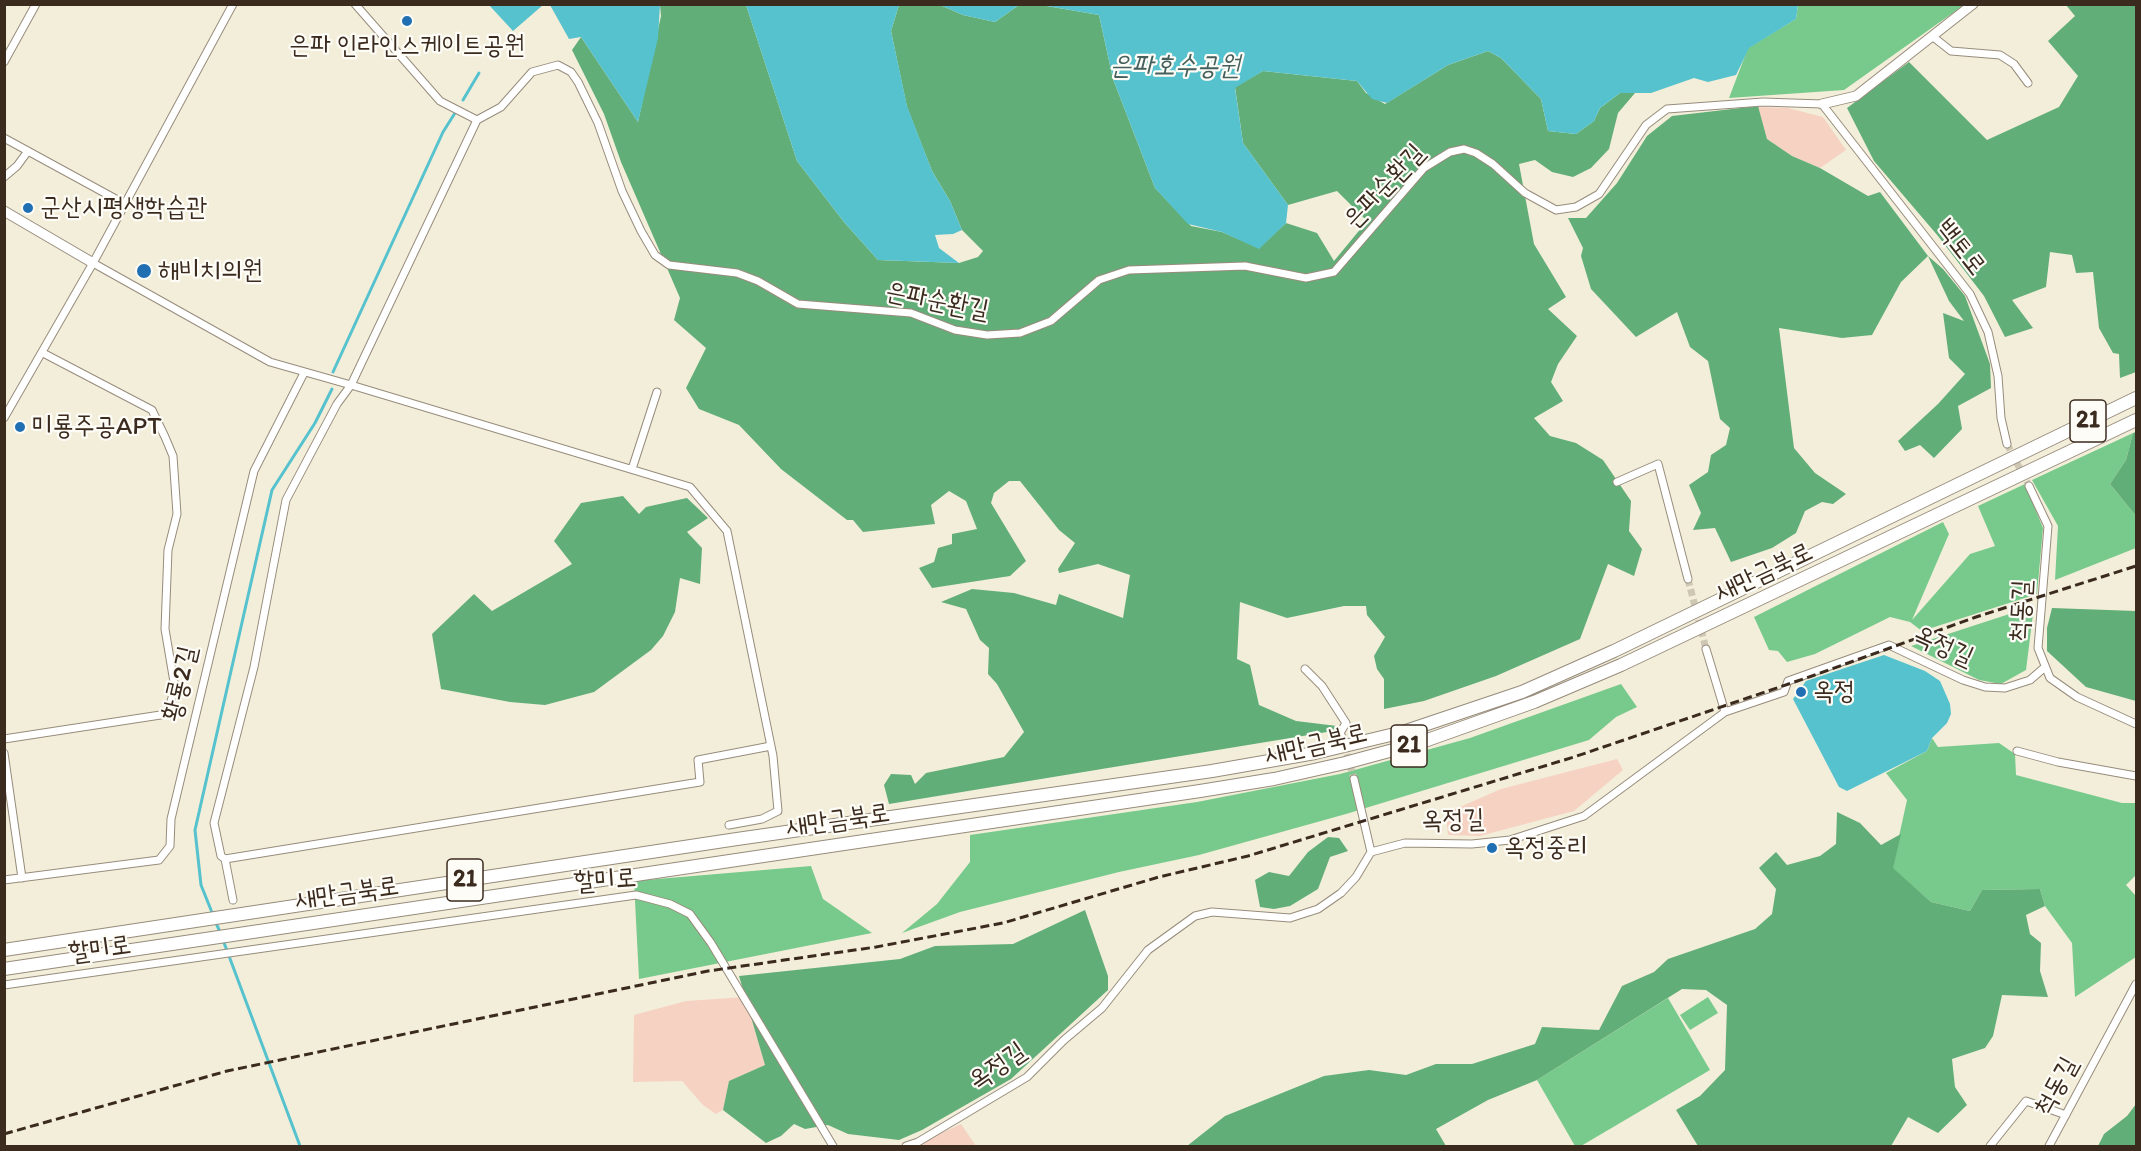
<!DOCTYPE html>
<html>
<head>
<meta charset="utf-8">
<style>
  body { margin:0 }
  #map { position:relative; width:2141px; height:1151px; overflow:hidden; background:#f3eeda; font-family:Itim,sans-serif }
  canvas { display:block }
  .frame { position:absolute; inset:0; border:6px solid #3b2a1e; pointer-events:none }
</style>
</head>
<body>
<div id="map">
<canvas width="2141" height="1151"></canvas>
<div class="frame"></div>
</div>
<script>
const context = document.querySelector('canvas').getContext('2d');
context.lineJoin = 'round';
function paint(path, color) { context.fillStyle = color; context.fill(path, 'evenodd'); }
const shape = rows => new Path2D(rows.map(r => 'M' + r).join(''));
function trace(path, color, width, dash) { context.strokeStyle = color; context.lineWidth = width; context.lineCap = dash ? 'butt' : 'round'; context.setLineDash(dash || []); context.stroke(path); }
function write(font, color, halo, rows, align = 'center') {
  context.font = font + ' Itim,"Poor Story",sans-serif'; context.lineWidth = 4.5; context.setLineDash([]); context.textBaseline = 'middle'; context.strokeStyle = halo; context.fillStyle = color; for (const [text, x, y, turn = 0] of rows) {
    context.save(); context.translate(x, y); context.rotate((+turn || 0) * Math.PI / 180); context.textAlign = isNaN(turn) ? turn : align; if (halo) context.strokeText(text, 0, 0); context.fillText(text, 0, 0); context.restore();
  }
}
const built = shape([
  [1758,107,1788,108,1823,117,1846,150,1820,168,1792,156,1767,139],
  [1617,759,1623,770,1574,811,1480,836,1448,835,1446,813,1501,789],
  [745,997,765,1065,729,1081,723,1110,716,1114,703,1105,682,1081,633,1082,634,1015,686,1001],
  [961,1124,976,1146,913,1146]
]);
const green = shape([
  [1798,5,1964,5,1844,90,1729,98,1748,48,1796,19],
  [2133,433,2126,460,2110,484,2136,516,2136,548,2055,580,2058,526,2032,480],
  [2025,484,2043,528,2037,594,1922,631,1910,622,1890,617,1815,654,1787,662,1778,651,1769,650,1754,617,1943,522,1949,534,1912,620,1970,554,1995,546,1978,506],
  [2034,606,2026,670,2001,684,1979,680,1911,646],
  [1621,684,1637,707,1616,717,1589,740,1346,814,1199,855,1119,872,960,912,902,933,937,904,970,862,970,835,1197,802,1340,774,1470,738],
  [1932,738,1938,747,1999,743,2015,754,2016,775,2122,803,2136,803,2136,875,2126,885,2136,896,2136,957,2075,997,2072,943,2045,906,2040,889,1982,890,1970,911,1931,902,1892,868,1907,800,1886,773,1927,751],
  [811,866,823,899,872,933,639,979,634,881],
  [1708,997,1718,1013,1690,1030,1680,1015],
  [1668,998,1710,1070,1581,1146,1575,1146,1537,1080]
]);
const forest = shape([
  [660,5,746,5,797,161,844,222,878,260,959,263,978,257,983,251,962,230,950,201,932,171,907,107,891,31,899,5,940,5,963,15,995,22,1019,5,1041,5,1099,15,1113,79,1155,188,1191,226,1222,232,1259,248,1286,223,1317,233,1334,261,1367,221,1337,191,1288,205,1243,143,1235,87,1263,71,1357,81,1366,93,1385,104,1448,65,1488,51,1501,58,1541,99,1548,131,1576,134,1594,121,1600,108,1620,93,1635,93,1618,113,1609,149,1591,168,1573,177,1552,172,1535,160,1519,164,1534,244,1566,297,1548,309,1577,336,1558,364,1551,382,1563,401,1534,418,1550,436,1576,443,1603,460,1631,501,1629,531,1642,549,1634,576,1608,564,1580,639,1496,676,1424,701,1384,709,1384,679,1377,669,1374,656,1385,637,1367,615,1366,606,1344,606,1287,618,1240,602,1237,659,1250,665,1259,705,1296,721,1337,726,1333,731,889,804,884,785,891,774,911,775,915,784,926,773,1004,757,1024,732,997,684,988,674,989,648,980,640,966,609,941,602,972,589,1014,593,1056,605,1059,594,1123,618,1130,575,1098,564,1059,573,1058,569,1075,543,1059,530,1020,481,1009,481,994,493,991,503,1026,561,1010,576,932,588,919,568,934,562,938,548,952,544,952,534,977,529,966,501,949,491,931,505,935,524,863,532,853,520,847,520,781,469,739,425,699,409,686,388,706,348,674,320,680,298,621,162,604,114,572,50,581,37,638,122,661,16],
  [2066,5,2136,5,2136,372,2120,378,2119,354,2113,353,2099,328,2093,272,2076,273,2072,255,2050,252,2046,287,2012,300,2033,328,2005,337,1984,296,1938,236,1874,161,1847,108,1909,62,1987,140,2059,107,2078,76,2048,41,2075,16],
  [1758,106,1767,139,1792,156,1820,168,1868,196,1880,192,1928,256,1943,269,1965,296,1990,364,1991,388,1958,406,1962,429,1934,458,1920,445,1905,451,1898,441,1938,404,1965,374,1949,358,1943,313,1964,321,1949,301,1928,256,1901,282,1872,335,1842,338,1779,328,1794,448,1815,473,1846,494,1833,504,1822,502,1805,511,1796,533,1772,548,1731,562,1715,528,1693,530,1701,513,1689,485,1708,472,1711,455,1726,445,1730,428,1720,419,1708,361,1690,347,1677,312,1636,337,1591,289,1581,256,1583,248,1568,218,1586,218,1617,183,1647,136,1672,116],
  [2136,432,2136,516,2110,484,2126,460,2133,433],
  [623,496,639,514,646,507,687,498,708,518,687,532,702,548,700,584,680,578,675,612,663,636,651,650,594,692,545,705,510,702,441,689,432,634,474,594,492,611,572,564,554,541,581,503],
  [2052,608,2136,611,2136,701,2086,687,2047,651,2047,628],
  [1837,812,1860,823,1881,845,1901,834,1893,868,1931,902,1970,911,1982,890,2040,889,2045,906,2026,915,2030,934,2041,943,2040,971,2048,997,2002,995,1993,1036,1985,1048,1952,1059,1955,1087,1967,1105,1938,1133,1908,1117,1891,1146,1698,1146,1676,1110,1700,1096,1725,1070,1727,1005,1706,990,1682,989,1537,1080,1488,1100,1436,1129,1446,1146,1187,1146,1225,1116,1324,1076,1369,1070,1406,1075,1436,1064,1472,1064,1535,1044,1542,1027,1599,1030,1622,986,1654,972,1668,959,1755,929,1772,914,1776,889,1759,868,1776,852,1787,865,1820,856,1836,844],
  [1328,837,1339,838,1348,851,1330,857,1318,889,1290,906,1274,909,1260,907,1255,880,1269,872,1289,876,1308,852],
  [1085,910,1108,976,1108,990,1011,1079,922,1130,899,1140,848,1134,828,1125,805,1129,794,1124,781,1136,766,1143,723,1110,729,1081,765,1065,739,976,900,959,935,946,1013,944],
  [2136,1104,2136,1146,2098,1146,2104,1134,2127,1116]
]);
const water = shape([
  [489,5,543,5,513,31],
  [550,5,660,5,658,38,638,122,581,37,569,39],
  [746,5,899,5,891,31,907,106,932,171,950,201,962,230,953,234,935,235,939,248,959,263,878,260,844,222,797,161],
  [940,5,1019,5,995,22,963,15],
  [1041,5,1798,4,1798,5,1796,19,1749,48,1736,75,1708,82,1694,78,1651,93,1620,93,1600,108,1594,121,1576,134,1548,131,1541,99,1501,58,1488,51,1448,65,1387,103,1372,99,1357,81,1263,71,1235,88,1243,143,1288,205,1286,223,1259,249,1222,232,1188,224,1155,188,1113,79,1099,15],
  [1884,655,1925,671,1940,681,1950,704,1951,714,1947,723,1932,738,1927,751,1847,791,1839,787,1793,699,1806,681]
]);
const stream = shape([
  [463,100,479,73],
  [333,372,443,132,455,113],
  [213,915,201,885,195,830,272,490,315,423,332,389],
  [215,921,221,934],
  [223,940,300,1146]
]);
const minorTunnel = shape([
  [2007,444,2029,486],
  [1688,579,1706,649],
  [1344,744,1354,779]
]);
const minor = shape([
  [355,4,440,101,477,120],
  [1932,36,1951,51,2000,55,2014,64,2028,83],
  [4,62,36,4],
  [477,120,501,107,532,72,558,65,571,72,578,82,598,123,622,191,641,231,655,255,669,265,737,273,758,281,798,304,911,313,955,330,987,335,1020,333,1051,321,1099,280,1129,270,1245,266,1306,278,1334,272,1424,168,1450,152,1464,149,1476,153,1493,164,1525,193,1556,210,1576,207,1599,194,1646,125,1667,109,1763,102,1822,104,1970,294,1988,332,1998,376,2001,418,2007,444],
  [4,138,125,204],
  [4,177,17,166,28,151],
  [93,263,270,362,351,385,477,120],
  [4,418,93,263,233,4],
  [632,469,657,392],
  [1617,482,1658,464,1688,579],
  [2029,486,2048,526,2038,648,2050,678,2077,697,2136,724],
  [1706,649,1725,712],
  [1305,669,1322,686,1346,723,1340,733,1342,737],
  [4,739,167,714,175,688,165,629,168,550,177,514,173,456,165,437,152,410,43,353],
  [2017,751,2058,762,2136,776],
  [4,753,22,878],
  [1354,779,1371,852],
  [225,859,700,782,698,760,771,746],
  [4,880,159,860,170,846,171,819,254,471,304,373],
  [233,900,225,859,221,856,214,823,254,667,286,500,337,404,351,385,690,487,727,531,773,756,778,811,762,819,729,825],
  [4,985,636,895,670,904,690,914,711,943,833,1146],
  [906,1146,918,1142,1027,1077,1064,1040,1102,1008,1148,950,1195,916,1212,912,1290,918,1318,909,1341,893,1356,877,1371,852,1405,843,1472,844,1510,840,1584,816,1725,712,1784,692,1788,681,1889,645,1963,680,1985,687,2005,688,2030,680,2045,667],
  [1990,1146,2026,1101,2066,1115],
  [2049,1146,2136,984]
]);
const tertiary = shape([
  [1822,104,1856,96,1973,4],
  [4,211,93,263]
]);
const trunk = shape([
  [4,950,737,839,1212,771,1315,753,1403,732,1522,692,1614,651,2136,398],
  [4,969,1200,791,1274,779,1345,763,1419,743,1534,702,1621,665,2136,420]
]);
const rail = shape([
  [4,1134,227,1071,708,971,876,947,1003,923,1159,877,1248,856,1574,757,1812,676,1976,617,2136,566]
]);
const markers = [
  [407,21,6,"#1f6fb2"],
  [28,208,6,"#1f6fb2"],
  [144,271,8,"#1f6fb2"],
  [20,427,6,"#1f6fb2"],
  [1801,692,6,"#1f6fb2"],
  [1492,848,6,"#1f6fb2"]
];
const shields = [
  [2088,421,36],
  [1409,746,36],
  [465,880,36]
];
const shieldNames = [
  ["21",2088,421],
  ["21",1409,746],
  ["21",465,880]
];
const poiNames = [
  ["은파 인라인스케이트공원",407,46,"center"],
  ["군산시평생학습관",40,208],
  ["해비치의원",158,271],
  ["미룡주공APT",32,427],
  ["옥정",1813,692],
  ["옥정중리",1504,848]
];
const streetNames = [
  ["은파순환길",1385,187,-47],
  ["백토로",1960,248,52],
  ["은파순환길",937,302,11],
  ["새만금북로",1764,573,-25],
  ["척동길",2022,611,-87],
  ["옥정길",1943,647,24],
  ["황룡2길",181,684,-77],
  ["새만금북로",1316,745,-13],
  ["새만금북로",838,821,-8],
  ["옥정길",1453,821,-2],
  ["할미로",605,881,-4],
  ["새만금북로",347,894,-8],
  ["할미로",100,950,-8],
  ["옥정길",998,1067,-35],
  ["척동길",2057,1087,-61]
];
const waterNames = [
  ["은파호수공원",1175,67]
];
paint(built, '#f6d2c3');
paint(green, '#78ca8c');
paint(forest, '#62ae78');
paint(water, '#56c2ce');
trace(stream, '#56c2ce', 3);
trace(minorTunnel, '#cec7b4', 7, [7, 3.5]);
trace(minor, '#978c7c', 9);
trace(tertiary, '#978c7c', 11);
trace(trunk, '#978c7c', 14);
trace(minor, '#fff', 7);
trace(tertiary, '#fff', 9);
trace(trunk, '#fff', 12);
trace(rail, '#3b2a1e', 3, [9, 4.5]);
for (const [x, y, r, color] of markers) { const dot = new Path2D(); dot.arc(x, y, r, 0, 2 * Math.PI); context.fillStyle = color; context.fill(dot); trace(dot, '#fdfcf7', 2); }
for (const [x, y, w] of shields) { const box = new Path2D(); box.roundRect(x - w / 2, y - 21, w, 42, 4.5); context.fillStyle = '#fdfcf7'; context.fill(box); trace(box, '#3b2a1e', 1.5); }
write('bold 24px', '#3b2a1e', null, shieldNames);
write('26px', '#3b2a1e', '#fdfcf7', poiNames, 'left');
write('26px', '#3b2a1e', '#fdfcf7', streetNames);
write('italic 27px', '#445f5c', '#fdfcf7', waterNames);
</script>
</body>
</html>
